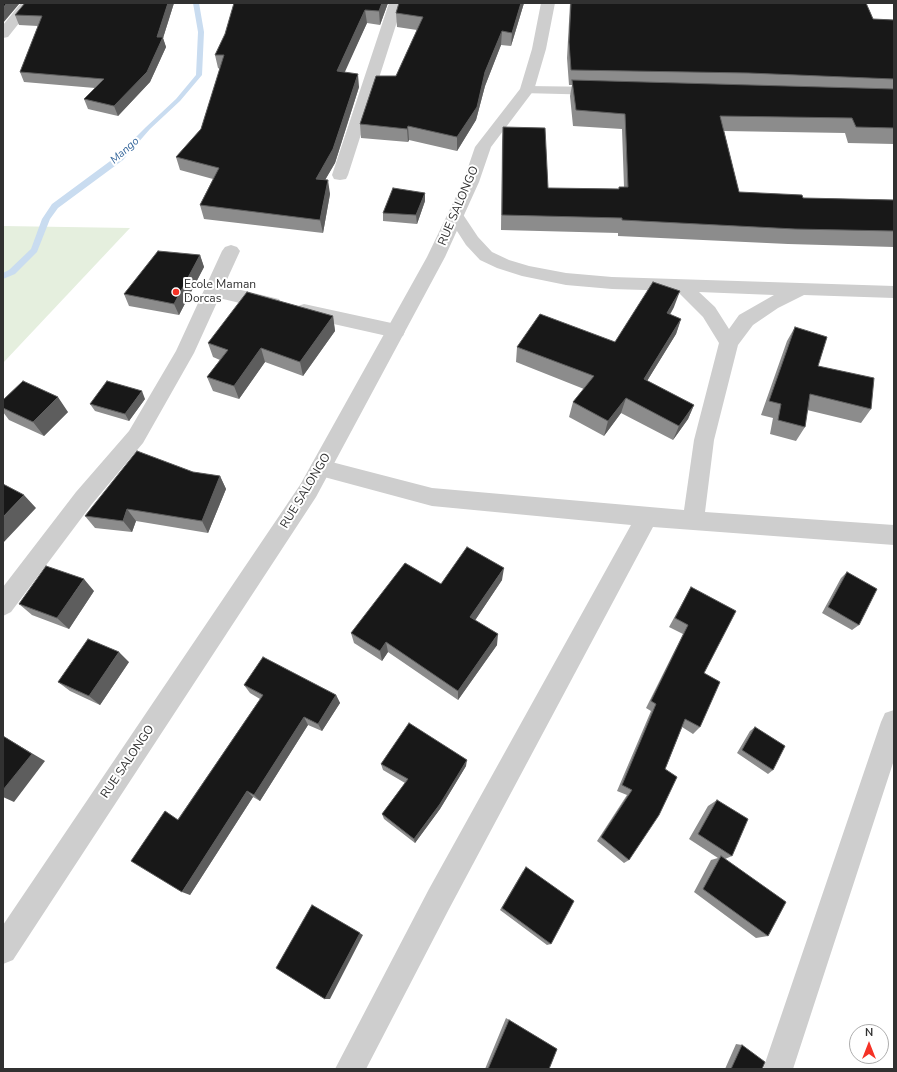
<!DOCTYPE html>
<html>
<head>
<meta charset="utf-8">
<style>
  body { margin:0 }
  #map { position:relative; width:897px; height:1072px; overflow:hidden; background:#fff; font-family:"Nunito Sans",sans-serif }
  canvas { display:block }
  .frame { position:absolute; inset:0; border:4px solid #313131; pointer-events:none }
  .north { position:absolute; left:849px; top:1024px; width:40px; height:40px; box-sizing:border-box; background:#fff; border:1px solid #adadad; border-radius:50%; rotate:0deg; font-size:11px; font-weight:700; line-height:16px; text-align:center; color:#313131 }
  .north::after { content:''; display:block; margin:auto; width:14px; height:18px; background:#f53226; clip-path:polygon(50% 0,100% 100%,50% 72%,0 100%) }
</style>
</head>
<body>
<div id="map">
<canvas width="897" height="1072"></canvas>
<div class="frame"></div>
<div class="north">N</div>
</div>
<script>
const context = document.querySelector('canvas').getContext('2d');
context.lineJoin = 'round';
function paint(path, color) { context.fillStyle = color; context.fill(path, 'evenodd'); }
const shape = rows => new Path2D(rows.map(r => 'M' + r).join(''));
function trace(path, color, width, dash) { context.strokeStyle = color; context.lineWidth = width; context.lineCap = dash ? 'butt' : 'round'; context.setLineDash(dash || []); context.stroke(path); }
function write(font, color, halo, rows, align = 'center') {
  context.font = font + ' "Nunito Sans",sans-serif'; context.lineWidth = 4; context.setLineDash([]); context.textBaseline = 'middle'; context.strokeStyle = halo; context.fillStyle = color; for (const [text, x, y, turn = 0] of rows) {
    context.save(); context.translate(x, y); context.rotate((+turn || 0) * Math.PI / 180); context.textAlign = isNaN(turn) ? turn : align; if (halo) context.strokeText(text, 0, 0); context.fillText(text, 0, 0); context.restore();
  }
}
const green = shape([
  [3,226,130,228,3,363]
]);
const stream = shape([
  [193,3,199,3,204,32,202,75,180,101,150,129,123,160,58,208,50,219,37,252,15,274,3,279,3,273,9,270,31,249,42,219,52,204,117,156,146,127,176,99,196,75,198,32,193,3]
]);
const minor = shape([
  [21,3,35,3,8,37,3,38,3,25,21,3],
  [389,3,403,3,348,175,346,179,340,180,334,179,332,175,389,3],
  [527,86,601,87,606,88,608,91,606,94,601,95,522,93,520,90,522,87,527,86],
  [456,211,462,213,478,237,492,252,509,260,529,266,566,273,612,277,894,286,894,298,804,295,778,308,753,325,738,345,714,440,705,512,894,525,894,545,653,527,449,909,366,1069,335,1069,429,889,631,525,432,506,313,474,310,468,313,462,320,459,432,488,684,510,694,440,719,343,703,317,677,291,612,289,566,285,522,276,497,268,480,260,466,245,448,217,450,213,456,211],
  [699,292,774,295,739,315,729,329,715,307,699,292],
  [231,245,237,247,240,251,224,286,279,299,282,304,279,309,273,311,219,298,194,353,143,443,92,504,11,612,3,616,3,587,76,492,129,431,176,351,222,251,225,247,231,245],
  [304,304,396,324,403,326,405,331,403,336,396,338,298,316,295,311,298,306,304,304],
  [894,710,894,760,793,1069,763,1069,881,722,885,713,894,710]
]);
const tertiary = shape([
  [541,3,555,3,546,49,534,90,491,147,479,182,445,257,316,497,13,960,3,964,3,925,300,485,427,257,463,182,475,147,520,89,532,49,541,3]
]);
const wall = shape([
  [25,3,174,3,163,38,166,47,150,82,118,116,88,109,84,99,95,88,24,82,20,72,38,26,19,25,15,15],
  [388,3,380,25,367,23,344,72,359,87,335,163,325,180,330,194,323,233,204,219,200,205,213,179,180,170,176,157,201,129,220,69,218,68,215,55],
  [399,3,524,3,511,46,501,45,485,86,476,120,457,151,409,140,408,142,361,138,360,124,396,76,417,30,397,27,396,13],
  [570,3,866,3,873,19,894,20,894,144,848,143,845,133,724,131,739,192,803,198,894,200,894,247,788,244,618,236,618,233,501,230,502,142,503,127,548,188,619,189,619,187,624,187,622,129,573,126,570,96,572,85,569,85,567,58],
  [425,193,425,201,417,224,383,221,383,213],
  [200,255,204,267,179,315,129,306,124,294],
  [674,307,670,315,681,319,676,334,647,381,694,405,688,419,673,440,621,413,604,436,569,417,573,402,584,389,516,362,517,347,615,342],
  [333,316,335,331,303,376,265,362,239,399,213,391,207,377,220,360,213,357,208,343],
  [795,327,818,366,871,409,861,423,807,410,805,427,796,441,770,434,773,418,761,415,787,341],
  [145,399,129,421,95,411,90,404],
  [3,400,68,412,44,436,9,420,3,412],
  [193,472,220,476,226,489,208,533,136,521,132,532,95,528,85,516],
  [847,572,859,625,852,630,822,613,841,578],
  [502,580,475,620,497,645,458,700,388,652,382,661,354,643,351,633,441,584],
  [691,587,704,673,700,727,693,734,682,727,629,860,624,863,597,841,627,795,617,791,651,711,646,708,683,634,669,627],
  [94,591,69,629,32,615,19,604],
  [129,662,100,705,70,691,58,682],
  [244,685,336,695,340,703,322,731,308,725,260,801,253,797,190,895,178,819,260,699,250,693],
  [755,727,773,770,768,774,737,753,750,731],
  [381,764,466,766,440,809,415,843,384,819,382,814,405,783,383,770],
  [717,800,732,856,725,859,768,936,756,938,694,892,711,860,718,858,689,839,708,806],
  [523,871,551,944,547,945,500,910],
  [506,1018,557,1049,549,1069,485,1069],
  [736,1044,742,1045,762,1069,725,1069]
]);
const shadedWall = shape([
  [7,3,20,3,3,23,3,8],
  [168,3,174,3,163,38,166,47,150,82,118,116,114,106,157,37],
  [382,3,388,3,380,25,379,11],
  [521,3,524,3,511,46,512,33],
  [365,10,367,23,339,85,337,71],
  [502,31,501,45,485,86,476,120,457,151,457,137,485,72],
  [358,74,359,87,335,163,318,192,316,179],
  [408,126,409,140,408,142,407,129],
  [328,180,330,194,323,233,320,220],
  [425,193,425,201,417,224,416,215],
  [200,255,204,267,179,315,174,304],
  [680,291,674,307,661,329,667,313],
  [333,316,335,331,303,376,300,362],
  [681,319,676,334,639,394,644,379],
  [261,348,265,362,239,399,234,386],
  [142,391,145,399,129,421,125,414],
  [58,397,68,412,44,436,33,422],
  [626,398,621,413,604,436,608,421],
  [694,405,688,419,673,440,679,426],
  [220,476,226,489,208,533,202,521],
  [24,495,36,508,3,543,3,517],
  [127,509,136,521,132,532,123,521],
  [504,568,502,580,470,628,470,617],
  [84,579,94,591,69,629,57,618],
  [498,634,497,645,458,700,458,691],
  [386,642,388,652,382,661,380,651],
  [119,652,129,662,100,705,89,696],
  [336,695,340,703,322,731,318,724],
  [304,717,308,725,260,801,254,795],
  [3,736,45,761,14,802,3,797],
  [467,760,466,766,440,809,415,843,414,839],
  [247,791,253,797,190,895,182,892],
  [312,905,363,935,330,999,325,999]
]);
const building = shape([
  [3,3,7,3,3,8,3,3],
  [25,3,168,3,157,37,163,37,147,72,114,106,84,99,104,79,20,72,42,16,15,15,25,3],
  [234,3,382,3,379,11,365,10,337,71,358,74,333,149,316,179,328,180,320,220,200,205,219,168,176,157,201,129,224,55,215,55,225,34,234,3],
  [399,3,521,3,512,33,502,31,485,72,477,107,457,137,408,126,407,129,360,124,376,76,396,76,423,17,396,13,399,3],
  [571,3,866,3,873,19,894,20,894,79,749,73,571,70,569,42,571,3],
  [572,80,894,89,894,128,856,127,852,118,720,116,739,192,802,195,803,198,894,200,894,231,795,229,622,220,622,218,502,215,503,127,545,128,548,188,619,189,619,187,628,187,625,114,576,110,572,80],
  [393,188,425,193,416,215,383,213,393,188],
  [158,251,200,255,174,304,124,294,158,251],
  [653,282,680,291,667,313,681,319,644,379,694,405,679,426,626,398,608,421,573,402,594,376,517,347,540,314,615,342,653,282],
  [247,292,333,316,300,362,261,348,234,386,207,377,228,350,208,343,247,292],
  [795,327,827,337,818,366,874,378,871,409,810,394,805,427,778,420,781,404,769,401,795,327],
  [23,381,58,397,33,422,3,408,3,400,23,381],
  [107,381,142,391,125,414,90,404,107,381],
  [137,451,193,472,220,476,202,521,127,509,123,521,85,516,137,451],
  [3,484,24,495,3,517,3,484],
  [467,547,504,568,470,617,498,634,458,691,386,642,380,651,351,633,405,563,441,584,467,547],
  [46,566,84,579,57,618,19,604,46,566],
  [847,572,877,589,859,625,828,607,847,572],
  [691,587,736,611,704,673,720,682,700,727,685,719,665,769,677,777,659,815,629,860,601,837,632,790,622,785,656,704,651,701,688,625,675,618,691,587],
  [88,639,119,652,89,696,58,682,88,639],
  [263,657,336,695,318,724,304,717,254,795,247,791,182,892,131,861,165,811,178,820,263,695,244,685,263,657],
  [409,723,467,760,440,804,414,839,382,814,408,779,381,764,409,723],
  [755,727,785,746,773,770,742,750,755,727],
  [3,736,32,754,3,790,3,736],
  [717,800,748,819,732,856,698,834,717,800],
  [721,856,786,902,768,936,703,889,721,856],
  [526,867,574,901,551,944,502,908,526,867],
  [312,905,360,933,325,999,276,968,312,905],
  [509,1020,557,1049,549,1069,488,1069,509,1020],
  [742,1045,765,1062,762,1069,731,1069,742,1045]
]);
const markers = [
  [176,292,4,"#f53226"]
];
const farWaternames = [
  ["Mango",125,151,-42]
];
const streetNames = [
  ["RUE SALONGO",459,206,-67],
  ["RUE SALONGO",306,491,-59],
  ["RUE SALONGO",128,762,-56]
];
const poiNames = [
  ["Ecole Maman",184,285],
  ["Dorcas",184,299]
];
paint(green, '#e5efde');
paint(stream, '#c9dcf0');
paint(minor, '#cecece');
paint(tertiary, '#cecece');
paint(wall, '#8c8c8c');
paint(shadedWall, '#5d5d5d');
paint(building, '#181818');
trace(building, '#5d5d5d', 1);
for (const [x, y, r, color] of markers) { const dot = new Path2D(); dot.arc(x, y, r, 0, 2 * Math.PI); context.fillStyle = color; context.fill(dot); trace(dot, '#fff', 1.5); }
write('italic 11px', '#36679c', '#fff', farWaternames);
write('12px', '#313131', '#fff', streetNames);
write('12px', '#313131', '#fff', poiNames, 'left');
</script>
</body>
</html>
